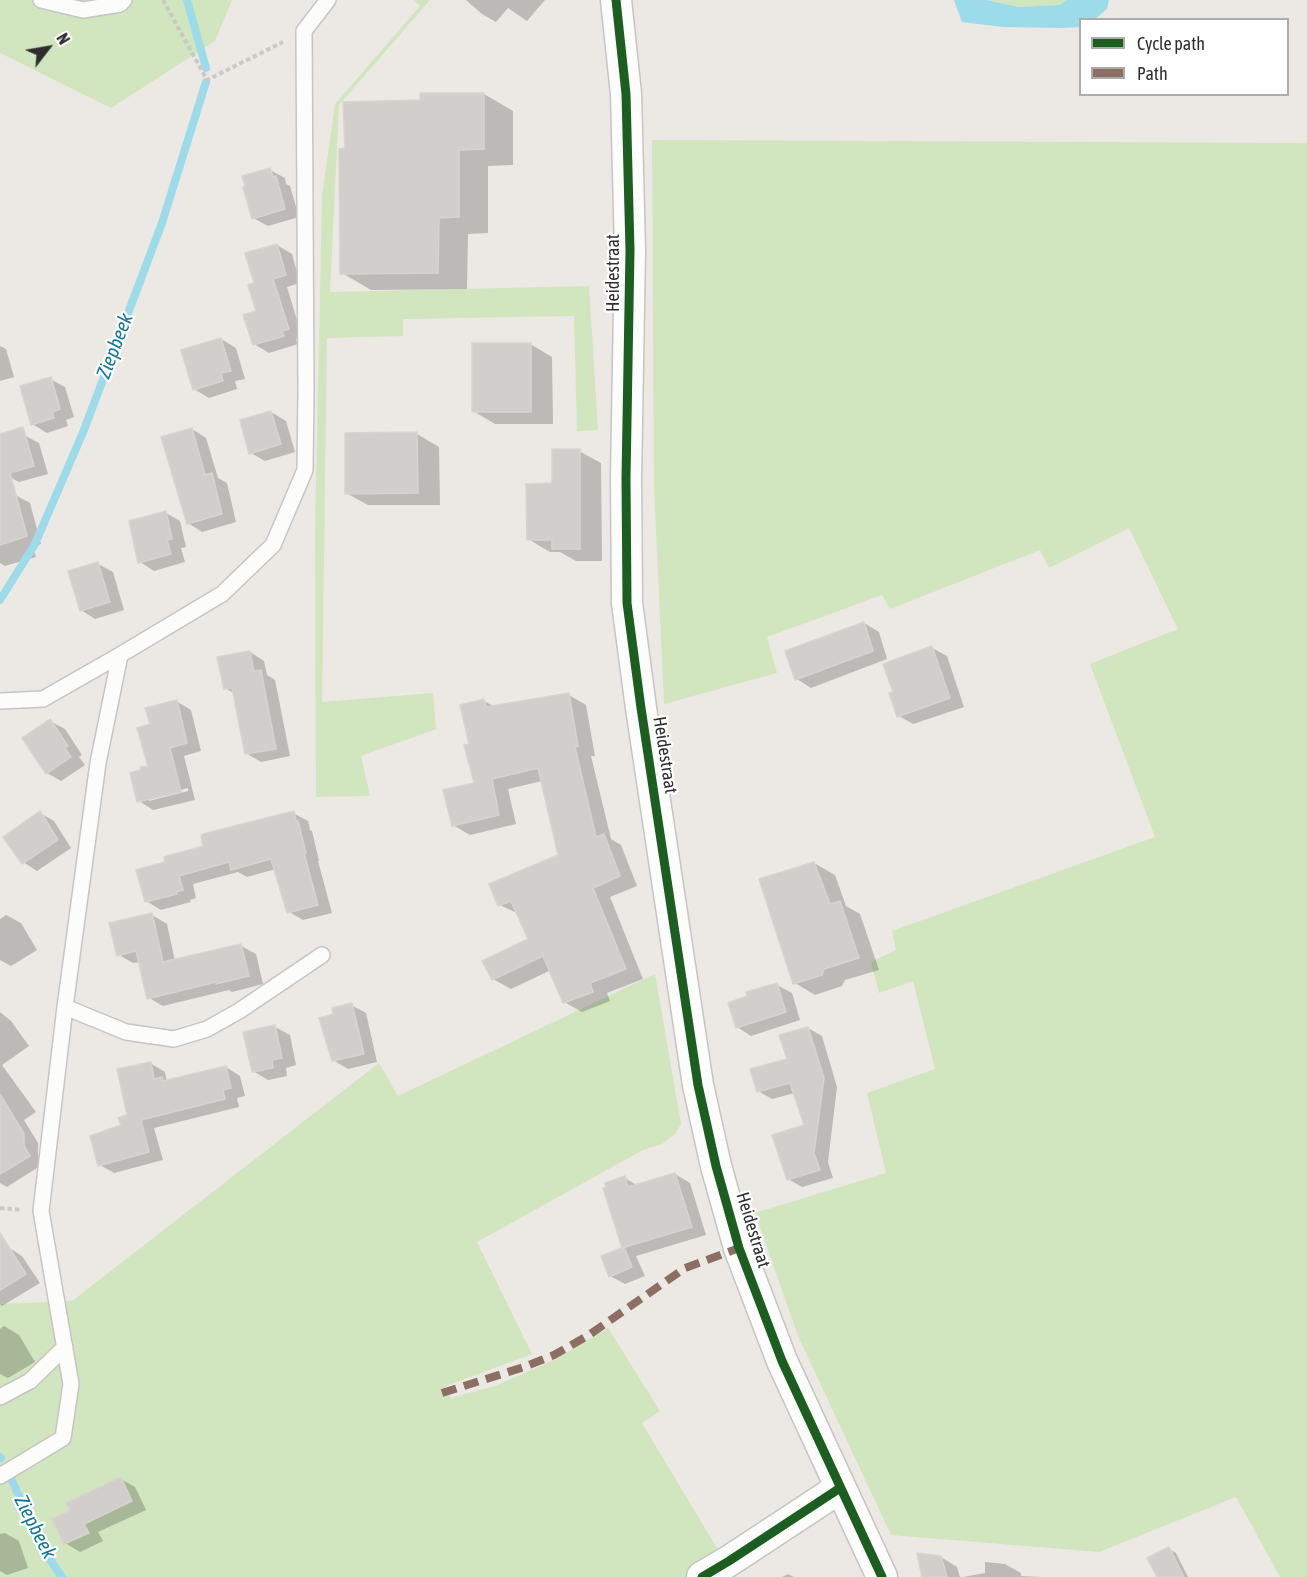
<!DOCTYPE html>
<html>
<head>
<meta charset="utf-8">
<style>
  body { margin:0 }
  #map { position:relative; width:1307px; height:1577px; overflow:hidden; background:#ece8e4; font-family:"Asap Condensed",sans-serif }
  canvas { display:block }
  .legend { position:absolute; left:1079px; top:18px; width:210px; height:78px; box-sizing:border-box; background:#fff; border:2px solid #ababab; margin:0; padding:8px 10px; list-style:none; font-size:18px; color:#2e2e2e }
  .legend li { display:flex; align-items:center; gap:12px; height:30px }
  .legend b { width:30px; border:2px solid #ababab }
  .north { position:absolute; left:18px; top:18px; width:60px; height:60px; -webkit-text-stroke:4px #fff; paint-order:stroke; rotate:59deg; font-size:16px; font-weight:700; line-height:24px; text-align:center; color:#2e2e2e }
  .north::after { content:''; display:block; margin:auto; width:21px; height:27px; background:#2e2e2e; clip-path:polygon(50% 0,100% 100%,50% 72%,0 100%) }
</style>
</head>
<body>
<div id="map">
<canvas width="1307" height="1577"></canvas>
<ul class="legend">
<li><b style="height:8px;background:#1b5e20"></b>Cycle path</li>
<li><b style="height:8px;background:#8d6e63"></b>Path</li>
</ul>
<div class="north">N</div>
</div>
<script>
const context = document.querySelector('canvas').getContext('2d');
context.lineJoin = 'round';
function paint(path, color) { context.fillStyle = color; context.fill(path, 'evenodd'); }
const shape = rows => new Path2D(rows.map(r => 'M' + r).join(''));
function trace(path, color, width, dash) { context.strokeStyle = color; context.lineWidth = width; context.lineCap = dash ? 'butt' : 'round'; context.setLineDash(dash || []); context.stroke(path); }
function write(font, color, halo, rows, align = 'center') {
  context.font = font + ' "Asap Condensed",sans-serif'; context.lineWidth = 4.5; context.setLineDash([]); context.textBaseline = 'middle'; context.strokeStyle = halo; context.fillStyle = color; for (const [text, x, y, turn = 0] of rows) {
    context.save(); context.translate(x, y); context.rotate((+turn || 0) * Math.PI / 180); context.textAlign = isNaN(turn) ? turn : align; if (halo) context.strokeText(text, 0, 0); context.fillText(text, 0, 0); context.restore();
  }
}
const green = shape([
  [0,0,232,0,215,41,111,108,0,53],
  [414,0,430,0,339,105,330,292,589,286,598,430,577,431,574,316,403,319,403,336,327,338,322,702,433,693,436,729,361,756,370,796,316,797,315,532,322,196,335,104,420,6],
  [986,0,1067,0,1059,5,1019,7],
  [652,140,1307,143,1307,1577,1280,1577,1236,1497,1099,1552,891,1535,798,1336,755,1213,886,1173,867,1093,935,1069,913,981,879,993,871,962,896,950,892,931,1155,837,1090,664,1178,629,1129,528,1049,568,1040,550,890,609,882,595,767,637,777,673,664,704,654,487],
  [655,974,681,1124,675,1134,662,1144,643,1150,477,1242,532,1354,446,1386,451,1398,495,1386,552,1361,608,1328,660,1411,642,1423,723,1558,690,1577,0,1577,0,1304,72,1301,379,1063,398,1096]
]);
const water = shape([
  [954,0,986,0,1019,7,1059,5,1067,0,1109,0,1107,9,1095,19,1080,20,1080,27,1063,28,1003,27,962,22]
]);
const shadow = shape([
  [466,0,545,0,527,21,508,8,496,22,482,14],
  [484,94,513,111,513,165,488,166,488,233,468,234,467,289,371,290,342,273,421,101],
  [270,170,285,178,286,184,290,186,299,217,268,226,253,218],
  [277,245,292,254,300,283,287,287,302,337,296,339,298,344,269,353,254,344,258,312,256,284],
  [221,339,236,348,245,379,235,381,237,389,209,398,194,389],
  [530,344,552,357,553,424,495,424,473,411],
  [0,346,6,349,14,377,0,381],
  [50,379,65,387,74,417,66,420,68,426,47,433,32,424],
  [271,412,286,421,295,452,265,461,251,453],
  [192,429,206,438,218,478,227,483,236,522,202,532,188,523],
  [417,434,439,447,440,505,368,505,346,493],
  [24,435,39,443,48,474,19,482,4,474,0,460,0,442],
  [579,451,601,463,602,561,576,561,560,552,550,552,528,539,554,485],
  [15,495,30,503,41,544,33,547,36,557,5,566,0,563,0,499],
  [166,513,180,521,186,547,181,548,185,562,154,571,140,562],
  [98,564,113,572,124,610,95,619,81,610],
  [864,623,879,632,887,659,811,688,797,679],
  [932,648,947,656,964,707,913,724,899,716,895,693],
  [250,652,264,661,267,675,275,680,290,756,261,762,246,753,235,694,225,688],
  [569,695,586,705,595,756,591,756,611,839,621,845,637,886,610,897,643,979,607,993,610,1001,582,1012,564,1002,551,970,511,989,493,979,530,939,519,914,500,905,560,856,542,781,508,789,516,824,470,835,453,825,475,784,470,745,484,701,495,707],
  [176,701,191,710,201,751,184,756,195,800,153,810,139,801,150,767,151,725],
  [188,788,188,791,149,801,149,798],
  [50,721,65,729,82,755,79,757,85,765,61,781,47,773],
  [40,813,54,821,71,848,37,871,23,862],
  [293,813,308,821,310,830,312,831,319,861,318,861,332,913,303,920,289,912,276,869,247,877,238,872,193,884,196,898,190,900,191,902,161,910,146,901,167,863],
  [814,863,835,875,846,906,860,914,879,970,845,980,842,986,815,995,795,983],
  [6,915,21,923,37,950,11,966,0,960,0,919],
  [152,915,167,924,175,961,241,946,256,954,263,984,232,992,229,990,163,1006,149,998,140,962,133,963,119,955],
  [777,985,792,993,800,1020,751,1036,737,1027],
  [351,1005,366,1013,377,1062,348,1069,333,1060,335,1015],
  [0,1012,11,1021,29,1046,2,1065,36,1112,24,1120,38,1143,38,1156,43,1164,7,1187,0,1183],
  [275,1027,290,1035,296,1065,286,1068,287,1076,268,1080,253,1071],
  [808,1028,822,1036,837,1087,828,1162,833,1178,802,1187,788,1179,806,1126,795,1093,772,1099,758,1091,789,1060],
  [150,1063,165,1072,167,1082,226,1067,240,1076,245,1096,237,1098,239,1107,154,1128,163,1160,114,1173,100,1165,129,1116],
  [675,1174,690,1183,706,1235,636,1256,645,1276,625,1284,610,1276,603,1257,626,1248,624,1247,625,1178,638,1186],
  [8,1247,22,1256,40,1283,2,1306,0,1304,0,1252],
  [4,1326,19,1335,35,1362,8,1378,0,1374,0,1329],
  [121,1479,135,1487,146,1510,98,1532,103,1541,80,1552,65,1543,72,1511],
  [5,1533,19,1541,28,1568,7,1575,0,1571,0,1534],
  [1169,1549,1176,1553,1188,1577,1159,1577],
  [941,1557,957,1567,960,1577,923,1577],
  [985,1562,1005,1564,1021,1573,1021,1576,1042,1577,963,1577,985,1573],
  [788,1574,794,1577,782,1577]
]);
const stream = shape([
  [187,0,206,68],
  [0,600,35,544,84,430,162,223,206,82],
  [0,1457,1,1458],
  [10,1476,41,1546,62,1577]
]);
const building = shape([
  [420,93,484,93,484,149,459,150,459,217,439,218,438,273,340,274,339,149,345,148,343,102,420,100,420,93],
  [270,168,273,177,276,176,285,209,252,219,243,187,245,186,242,176,270,168],
  [277,244,286,275,273,279,289,329,282,331,284,336,253,345,243,315,256,311,248,285,254,283,245,253,277,244],
  [221,338,231,371,221,373,223,381,193,390,181,350,221,338],
  [472,343,531,343,531,412,472,412,472,343],
  [51,377,60,409,52,412,54,418,31,425,20,386,51,377],
  [271,411,281,444,249,454,240,420,271,411],
  [23,427,34,466,10,473,27,536,0,545,0,434,23,427],
  [192,428,205,475,212,473,222,514,187,524,161,437,192,428],
  [417,432,418,493,345,494,345,433,417,432],
  [552,449,580,449,580,549,552,549,552,540,527,540,526,484,552,483,552,449],
  [166,511,172,539,167,540,171,554,138,563,129,521,166,511],
  [98,562,110,602,80,611,68,571,98,562],
  [864,622,873,651,795,680,785,651,864,622],
  [932,646,950,698,897,717,889,693,893,692,883,664,932,646],
  [250,651,254,671,261,670,276,749,245,754,232,688,224,689,217,657,250,651],
  [569,693,578,746,575,747,596,837,604,834,620,876,593,888,626,969,590,983,593,992,563,1003,543,956,492,980,482,961,528,939,511,901,498,906,489,884,558,855,538,768,492,779,499,815,452,826,443,790,474,783,464,745,469,744,460,705,484,699,486,707,569,693],
  [177,700,187,743,170,748,181,792,137,802,130,773,141,770,140,767,148,766,137,728,150,724,145,708,177,700],
  [50,719,68,746,65,748,71,757,46,774,22,738,50,719],
  [40,811,58,840,22,864,3,837,40,811],
  [294,811,296,821,298,821,306,853,304,853,318,905,287,913,271,859,231,870,229,862,179,876,183,890,176,892,177,894,145,902,136,870,165,862,164,857,203,846,201,836,203,834,294,811],
  [814,862,830,904,840,901,859,958,824,969,822,975,793,984,759,879,814,862],
  [152,913,163,962,241,944,249,976,216,984,216,982,147,999,136,951,117,956,109,923,152,913],
  [777,983,786,1012,736,1028,728,1003,747,996,746,992,777,983],
  [352,1003,364,1054,332,1061,319,1018,333,1014,332,1008,352,1003],
  [275,1025,282,1058,272,1060,273,1068,252,1072,243,1032,275,1025],
  [808,1027,824,1078,814,1153,820,1170,787,1180,772,1135,804,1125,790,1083,757,1092,750,1069,787,1059,779,1035,808,1027],
  [151,1062,154,1079,162,1077,163,1081,226,1066,231,1088,223,1090,225,1099,141,1120,149,1152,98,1166,90,1136,121,1125,118,1118,127,1115,117,1069,151,1062],
  [0,1094,24,1134,24,1146,30,1156,0,1174,0,1094],
  [675,1173,692,1227,622,1248,603,1188,606,1187,605,1183,625,1176,628,1187,675,1173],
  [0,1233,26,1274,0,1290,0,1233],
  [624,1247,632,1267,609,1277,601,1256,624,1247],
  [121,1477,132,1501,84,1524,89,1533,64,1544,52,1519,70,1511,66,1503,121,1477],
  [1169,1547,1184,1577,1157,1577,1147,1558,1169,1547],
  [917,1553,941,1556,947,1577,922,1577,917,1553]
]);
const path = shape([
  [163,0,207,80,283,42],
  [0,1208,22,1210]
]);
const service = shape([
  [41,0,83,10,120,4,124,0],
  [0,701,43,699,120,655,222,594,273,545,305,470,306,391,304,31,328,0],
  [65,1007,126,1032,174,1039,207,1029,239,1011,322,955],
  [0,1397,30,1381,65,1347],
  [0,1476,63,1438,71,1384,41,1211,65,1007,98,763,120,655]
]);
const minor = shape([
  [616,0,626,94,630,250,626,478,627,603,641,708,698,1085,716,1166,739,1248,782,1361,882,1577],
  [702,1577,729,1561,840,1488]
]);
const quiet = shape([
  [442,1393,524,1367,554,1355,589,1335,685,1268,739,1248]
]);
const cycleway = shape([
  [616,0,626,94,630,250,626,478,627,603,641,708,698,1085,716,1166,739,1248,782,1361,882,1577],
  [702,1577,729,1561,840,1488]
]);
const streetNames = [
  ["Heidestraat",613,273,-90],
  ["Heidestraat",665,755,81],
  ["Heidestraat",753,1230,73]
];
const waterNames = [
  ["Ziepbeek",115,346,-69],
  ["Ziepbeek",35,1527,63]
];
paint(green, '#d1e5bf');
paint(water, '#9bdbea');
paint(shadow, '#0003');
trace(stream, '#9bdbea', 8);
paint(building, '#d1cecb');
trace(building, '#d7d4d0', 1.5);
trace(service, '#c5c5c5', 18);
trace(minor, '#c5c5c5', 33);
trace(path, '#c9c9c8', 4, [4.5, 3]);
trace(service, '#fcfcfb', 15);
trace(minor, '#fcfcfb', 30);
trace(quiet, '#8d6e63', 8, [15, 8]);
trace(cycleway, '#1b5e20', 9);
write('18px', '#2e2e2e', '#fff', streetNames);
write('italic 20px', '#11779f', '#fff', waterNames);
</script>
</body>
</html>
